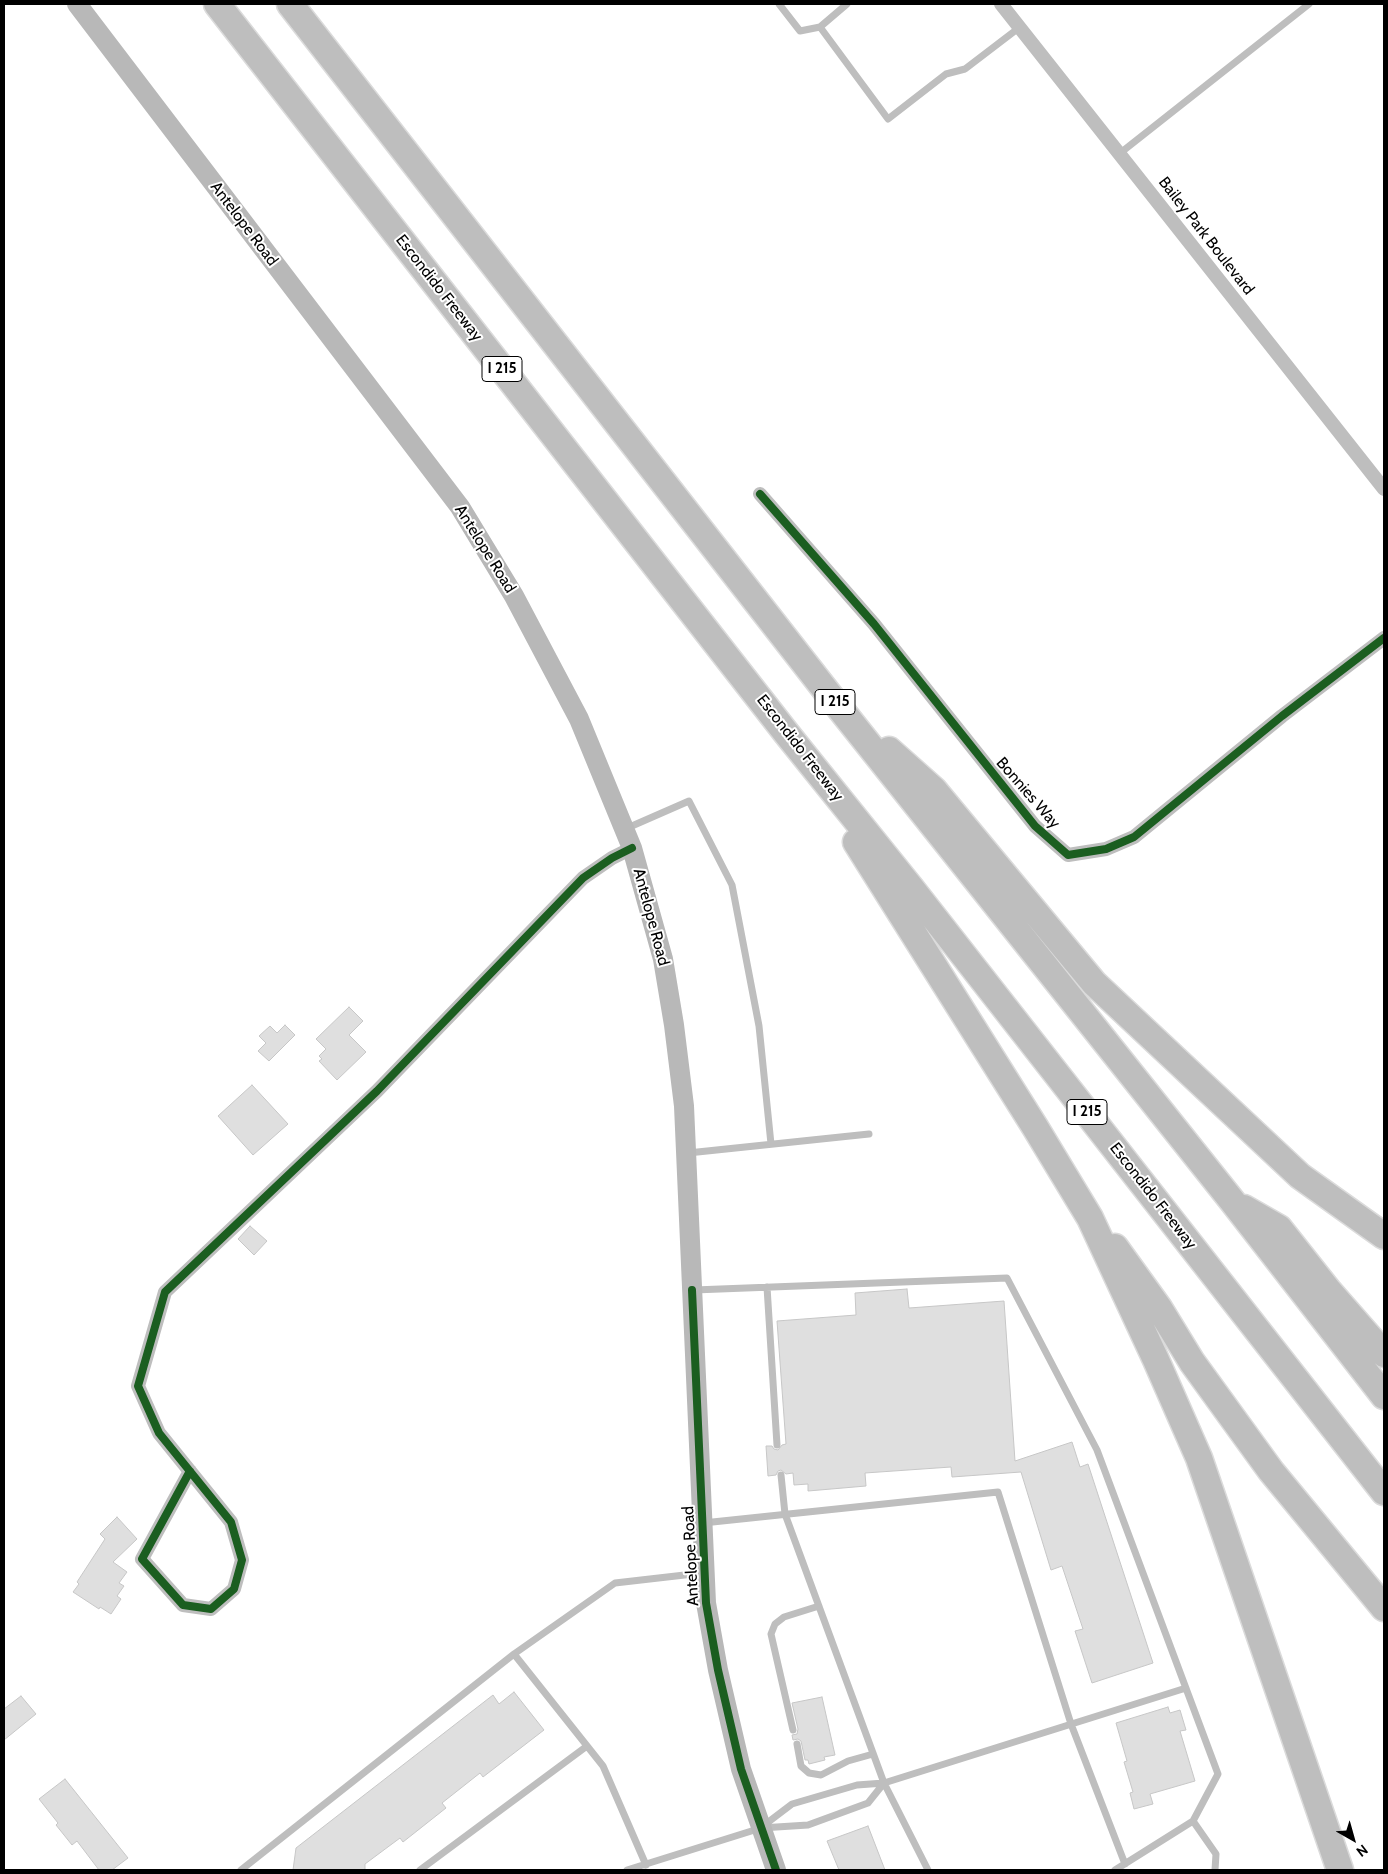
<!DOCTYPE html>
<html>
<head>
<meta charset="utf-8">
<style>
  body { margin:0 }
  #map { position:relative; width:1388px; height:1874px; overflow:hidden; background:#fff; font-family:Cabin,sans-serif }
  canvas { display:block }
  .frame { position:absolute; inset:0; border:5px solid #000; pointer-events:none }
  .north { position:absolute; left:1328px; top:1814px; width:50px; height:50px; -webkit-text-stroke:4px #fff; paint-order:stroke; rotate:142deg; font-size:14px; font-weight:700; line-height:20px; text-align:center; color:#000 }
  .north::after { content:''; display:block; margin:auto; width:18px; height:22px; background:#000; clip-path:polygon(50% 0,100% 100%,50% 72%,0 100%) }
</style>
</head>
<body>
<div id="map">
<canvas width="1388" height="1874"></canvas>
<div class="frame"></div>
<div class="north">N</div>
</div>
<script>
const context = document.querySelector('canvas').getContext('2d');
context.lineJoin = 'round';
function paint(path, color) { context.fillStyle = color; context.fill(path, 'evenodd'); }
const shape = rows => new Path2D(rows.map(r => 'M' + r).join(''));
function trace(path, color, width, dash) { context.strokeStyle = color; context.lineWidth = width; context.lineCap = dash ? 'butt' : 'round'; context.setLineDash(dash || []); context.stroke(path); }
function write(font, color, halo, rows, align = 'center') {
  context.font = font + ' Cabin,sans-serif'; context.lineWidth = 4; context.setLineDash([]); context.textBaseline = 'middle'; context.strokeStyle = halo; context.fillStyle = color; for (const [text, x, y, turn = 0] of rows) {
    context.save(); context.translate(x, y); context.rotate((+turn || 0) * Math.PI / 180); context.textAlign = isNaN(turn) ? turn : align; if (halo) context.strokeText(text, 0, 0); context.fillText(text, 0, 0); context.restore();
  }
}
const building = shape([
  [349,1007,363,1021,349,1035,366,1052,337,1080,319,1061,322,1059,319,1056,326,1049,316,1039,349,1007],
  [285,1025,295,1035,269,1061,258,1051,266,1043,259,1036,270,1026,277,1033,285,1025],
  [252,1085,288,1124,253,1155,218,1116,252,1085],
  [250,1226,267,1241,254,1255,238,1239,250,1226],
  [907,1289,909,1308,1004,1301,1015,1461,1072,1442,1080,1467,1088,1464,1153,1663,1092,1683,1075,1631,1083,1629,1062,1566,1051,1570,1021,1472,952,1477,951,1467,865,1473,866,1486,808,1491,808,1484,794,1485,793,1473,786,1474,781,1470,778,1471,776,1475,768,1476,766,1446,772,1446,774,1449,778,1450,782,1445,786,1444,777,1321,856,1315,855,1293,907,1289],
  [117,1517,137,1539,113,1562,127,1572,119,1583,124,1586,117,1596,121,1599,111,1614,100,1607,99,1609,73,1592,79,1584,77,1582,105,1539,100,1534,117,1517],
  [514,1692,544,1730,483,1777,480,1773,442,1803,446,1808,403,1842,400,1838,365,1864,365,1870,293,1870,296,1848,493,1695,499,1704,514,1692],
  [21,1696,36,1714,4,1740,4,1709,21,1696],
  [822,1697,835,1755,824,1757,825,1760,809,1764,808,1760,805,1760,801,1741,798,1739,793,1740,792,1735,797,1734,798,1729,792,1703,822,1697],
  [1168,1707,1170,1713,1180,1710,1186,1730,1180,1731,1195,1781,1150,1794,1153,1804,1134,1809,1130,1793,1133,1792,1124,1762,1127,1761,1116,1723,1168,1707],
  [65,1779,128,1858,112,1870,99,1870,77,1841,72,1845,56,1825,58,1823,39,1799,65,1779],
  [868,1826,885,1870,839,1870,827,1841,868,1826]
]);
const service = shape([
  [779,4,800,31,820,27,888,119,946,74,965,69,1020,27],
  [820,27,847,4],
  [1119,154,1309,4],
  [625,829,689,801,732,885,759,1026,771,1144],
  [688,1153,869,1134],
  [767,1287,777,1445],
  [694,1290,1007,1278,1097,1450,1218,1774,1193,1821,1115,1870],
  [781,1475,785,1514,884,1783,928,1870],
  [703,1523,998,1492,1071,1724,1125,1864],
  [514,1654,615,1583,702,1573],
  [793,1730,771,1634,775,1624,784,1617,819,1606],
  [797,1744,801,1766,809,1773,821,1775,848,1761,873,1754],
  [1193,1821,1216,1854,1215,1870],
  [763,1826,792,1804,857,1785,884,1783,1186,1688],
  [241,1870,514,1654,603,1766,646,1865],
  [420,1870,587,1746],
  [627,1870,761,1828,808,1825,868,1803,884,1783]
]);
const minor = shape([
  [1001,4,1384,489],
  [760,494,874,624,1035,826,1068,855,1106,849,1134,837,1282,716,1384,638],
  [190,1471,142,1559,183,1605,211,1609,234,1589,242,1560,231,1522,159,1433,138,1386,165,1292,377,1091,583,878,612,858,632,848]
]);
const secondary = shape([
  [77,4,460,507,514,596,579,719,632,848,663,959,674,1025,684,1106,706,1603,718,1670,741,1769,776,1870]
]);
const motorway = shape([
  [217,4,787,734,911,888,1384,1492],
  [290,4,834,701,1233,1202,1384,1396],
  [889,750,934,790,1094,983,1300,1176,1384,1236],
  [856,842,1035,1127,1090,1218,1156,1360,1199,1458,1340,1870],
  [1244,1208,1279,1228,1328,1290,1384,1354],
  [1115,1247,1159,1308,1192,1362,1271,1471,1384,1608]
]);
const cycleway = shape([
  [760,494,874,624,1035,826,1068,855,1106,849,1134,837,1282,716,1384,638],
  [692,1290,706,1603,718,1670,741,1769,776,1870],
  [190,1471,142,1559,183,1605,211,1609,234,1589,242,1560,231,1522,159,1433,138,1386,165,1292,377,1091,583,878,612,858,632,848]
]);
const shields = [
  [502,369,40],
  [835,702,40],
  [1087,1112,40]
];
const shieldNames = [
  ["I 215",502,369],
  ["I 215",835,702],
  ["I 215",1087,1112]
];
const streetNames = [
  ["Antelope Road",244,224,53],
  ["Bailey Park Boulevard",1206,236,52],
  ["Escondido Freeway",439,288,52],
  ["Antelope Road",485,549,58],
  ["Escondido Freeway",800,748,52],
  ["Bonnies Way",1028,793,49],
  ["Antelope Road",651,917,75],
  ["Escondido Freeway",1153,1196,52],
  ["Antelope Road",691,1556,-93]
];
paint(building, '#dfdfdf');
trace(building, '#c7c7c7', 1);
trace(motorway, '#dbdbdb', 29);
trace(service, '#bebebe', 7);
trace(minor, '#bebebe', 14);
trace(secondary, '#b8b8b8', 20);
trace(motorway, '#bebebe', 26);
trace(cycleway, '#1b5e20', 8);
for (const [x, y, w] of shields) { const box = new Path2D(); box.roundRect(x - w / 2, y - 12.5, w, 25, 4); context.fillStyle = '#fff'; context.fill(box); trace(box, '#000', 1); }
write('bold 15px', '#000', null, shieldNames);
write('16px', '#000', '#fff', streetNames);
</script>
</body>
</html>
